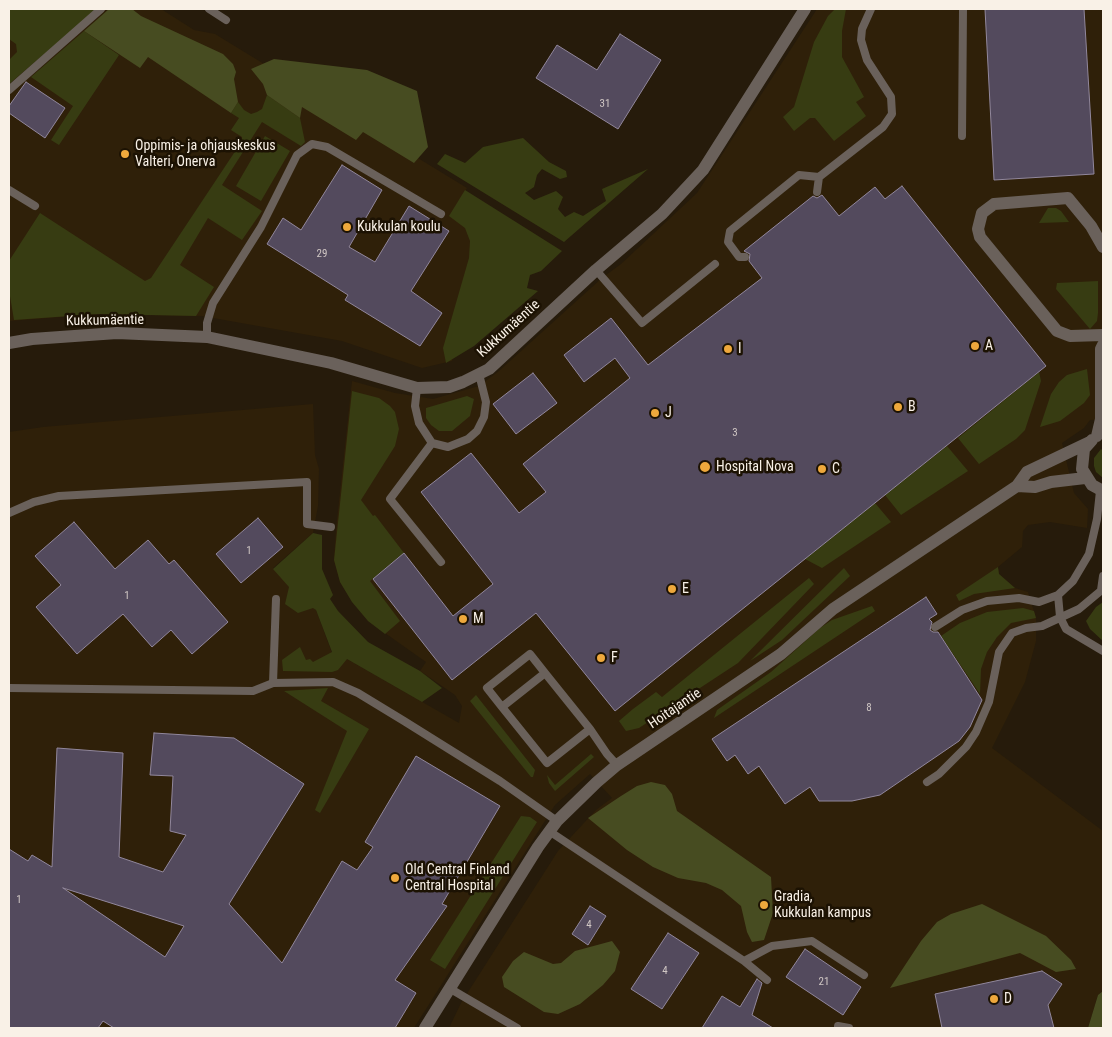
<!DOCTYPE html>
<html>
<head>
<meta charset="utf-8">
<style>
  body { margin:0 }
  #map { position:relative; width:1112px; height:1037px; overflow:hidden; background:#261b0b; font-family:"Roboto Condensed",sans-serif }
  canvas { display:block }
  .frame { position:absolute; inset:0; border:10px solid #f9f1e7; pointer-events:none }
</style>
</head>
<body>
<div id="map">
<canvas width="1112" height="1037"></canvas>
<div class="frame"></div>
</div>
<script>
const context = document.querySelector('canvas').getContext('2d');
context.lineJoin = 'round';
function paint(path, color) { context.fillStyle = color; context.fill(path, 'evenodd'); }
const shape = rows => new Path2D(rows.map(r => 'M' + r).join(''));
function trace(path, color, width, dash) { context.strokeStyle = color; context.lineWidth = width; context.lineCap = dash ? 'butt' : 'round'; context.setLineDash(dash || []); context.stroke(path); }
function write(font, color, halo, rows, align = 'center') {
  context.font = font + ' "Roboto Condensed",sans-serif'; context.lineWidth = 5; context.setLineDash([]); context.textBaseline = 'middle'; context.strokeStyle = halo; context.fillStyle = color; for (const [text, x, y, turn = 0] of rows) {
    context.save(); context.translate(x, y); context.rotate((+turn || 0) * Math.PI / 180); context.textAlign = isNaN(turn) ? turn : align; if (halo) context.strokeText(text, 0, 0); context.fillText(text, 0, 0); context.restore();
  }
}
const built = shape([
  [9,9,161,9,194,30,215,34,467,188,465,191,503,215,452,361,422,368,342,341,202,316,98,314,9,321],
  [817,9,1103,9,1103,419,1090,420,1084,428,1062,443,1074,493,1088,509,1087,528,1050,522,1028,525,1023,531,1022,547,998,567,999,574,1015,588,1028,592,1036,618,1036,641,1025,682,992,748,1103,831,1103,991,1098,995,1088,1028,449,1028,461,1003,558,851,596,810,612,798,590,774,555,805,414,1028,9,1028,9,432,43,427,313,404,315,455,319,469,318,506,313,533,273,568,316,610,332,653,347,659,459,723,462,706,455,695,420,671,426,662,368,621,340,582,334,560,336,529,352,381,395,393,433,399,479,386,499,371,602,278,621,264,697,193]
]);
const green = shape([
  [9,9,97,9,9,84,9,60,17,52,16,44,9,39],
  [835,9,846,9,842,31,842,57,864,97,856,102,866,116,834,141,815,118,810,118,794,131,783,117,794,107,814,42,828,16],
  [84,31,119,55,59,145,51,140,73,106,31,77],
  [267,95,300,118,305,142,301,146,262,122,222,185,262,211,242,240,208,218,180,265,214,287,196,316,98,314,14,320,9,290,9,261,40,213,145,281,151,278,242,141,242,137,231,130,239,118,231,113,238,102,244,110,251,114,257,112,262,109],
  [265,136,290,151,261,201,236,186],
  [523,138,549,162,566,171,567,177,560,179,542,169,537,175,534,187,525,193,534,200,556,191,563,197,558,209,565,217,574,212,583,216,606,201,602,189,648,169,564,242,437,164,445,154,465,163,483,147],
  [465,190,562,251,541,271,530,275,527,288,538,291,474,346,446,363,443,348,469,258,470,241,465,228,449,216],
  [1048,208,1056,208,1061,211,1069,222,1039,223],
  [1098,281,1098,313,1097,321,1090,329,1056,289,1057,283],
  [1087,369,1090,395,1084,403,1060,421,1040,427,1051,394,1059,382,1067,375],
  [1039,372,1041,381,1025,430,1016,439,979,464,958,438],
  [352,391,379,398,390,406,395,412,399,429,395,446,361,500,373,516,375,515,404,553,370,581,400,621,385,634,368,621,352,602,340,582,334,560],
  [467,396,474,399,470,416,452,431,439,431,431,425,426,418,426,408],
  [947,446,968,471,901,515,885,495],
  [1101,449,1103,451,1103,478,1096,472,1094,466,1094,458],
  [875,503,891,522,822,568,805,559],
  [313,533,322,535,322,569,333,595,330,599,338,611,368,642,420,671,442,688,422,702,347,659,338,670,332,672,283,671,282,660,300,647,306,660,310,659,313,662,332,652,316,610,313,608,298,613,285,604,289,587,273,569],
  [998,567,999,574,1015,588,974,594,959,601,956,595],
  [844,568,850,576,782,640,750,661],
  [809,578,814,584,738,663,639,728,626,731,619,721,633,709,656,692,662,697],
  [1103,602,1103,641,1090,629,1086,621,1096,607],
  [872,606,875,611,714,718,717,710,771,672,820,628,832,620],
  [1023,608,1034,611,1036,618,1011,623,997,637,987,652,981,669,980,694,941,636,960,623,987,612],
  [328,688,321,701,369,729,320,813,315,810,347,731,284,691],
  [476,695,535,770,533,777,531,777,470,701],
  [591,754,594,757,555,791,549,783,547,775,555,785],
  [521,816,530,817,537,822,445,969,430,960]
]);
const forest = shape([
  [109,9,132,9,141,16,223,54,233,64,236,72,234,79,238,102,231,113,148,57,140,68,84,31],
  [274,59,367,70,417,91,428,147,414,163,363,132,356,140,302,107,300,118,267,95,263,84,251,69],
  [651,782,665,785,672,794,677,811,771,877,773,913,764,940,752,942,747,932,741,906,722,890,706,883,678,878,653,867,627,850,588,818,621,796,637,786],
  [982,904,1046,936,1071,960,1076,969,1056,972,1020,953,890,988,921,941,937,922,951,914],
  [612,941,620,952,615,971,603,985,580,1004,558,1014,544,1012,504,987,502,977,513,961,524,952,553,964,561,963,575,951],
  [1103,991,1103,1028,1088,1028,1098,995]
]);
const building = shape([
  [985,9,1084,9,1094,174,994,180,985,9],
  [620,34,661,60,618,129,536,78,557,45,597,70,620,34],
  [26,82,65,108,45,138,9,113,9,106,26,82],
  [342,165,382,190,349,247,375,262,409,206,449,231,411,291,442,313,420,346,345,300,348,295,267,244,283,218,301,230,342,165],
  [902,186,1046,366,615,711,536,613,452,680,373,579,404,553,453,616,493,584,421,492,471,453,519,513,546,492,523,464,630,378,615,358,584,382,564,355,611,318,648,365,762,278,749,261,750,254,744,251,813,196,817,198,822,195,839,216,875,187,885,199,902,186],
  [533,373,557,403,516,434,493,404,533,373],
  [258,518,283,547,241,583,216,554,258,518],
  [74,522,115,569,148,540,169,564,174,560,228,622,192,654,171,630,152,647,123,614,77,654,36,607,61,585,35,556,74,522],
  [926,597,937,614,929,619,932,622,930,630,933,632,938,632,982,700,970,727,959,741,880,795,852,801,819,801,810,787,785,804,759,766,748,774,735,755,727,761,712,739,926,597],
  [154,733,234,738,304,784,229,904,282,963,342,861,357,870,373,847,365,842,416,756,500,806,442,904,447,906,395,980,416,993,395,1028,114,1028,103,1021,98,1028,9,1028,9,849,28,861,32,855,52,867,57,748,123,753,119,857,163,872,186,835,170,831,173,776,150,775,154,733],
  [63,888,184,926,165,957,63,888],
  [590,906,606,916,588,945,572,934,590,906],
  [668,933,699,953,662,1009,631,989,668,933],
  [805,949,861,987,843,1015,786,977,805,949],
  [1042,971,1062,984,1048,1005,1054,1028,942,1028,935,994,1042,971],
  [757,979,762,983,752,1015,773,1028,702,1028,722,996,740,1007,757,979]
]);
const service = shape([
  [209,9,226,20],
  [9,90,101,9],
  [962,136,963,9],
  [9,190,35,206],
  [817,192,819,177],
  [745,257,739,257,728,242,730,231,799,175,819,177,883,127,892,114,891,97,867,60,861,40,862,29,871,9],
  [596,270,642,323,715,264],
  [207,337,207,323,213,303,261,227,297,155,312,144,327,147,441,214],
  [417,388,415,406,419,423,432,443,448,447,468,439,477,431,484,417,486,402,479,374],
  [432,443,390,499,441,562],
  [9,513,34,502,59,496,307,482,307,524,331,527],
  [1101,590,1103,576],
  [1058,595,1060,617,1066,629,1103,651],
  [935,627,962,610,987,601,1019,598,1039,602,1058,595,1073,581,1089,554,1097,519,1100,491],
  [273,683,276,599],
  [9,688,253,691,273,683,333,682,358,693,404,721,500,781,557,821],
  [502,707,487,688,530,654,545,673],
  [590,729,547,763,502,707,545,673,590,729,607,754,617,765],
  [927,782,939,774,966,747,976,732,989,702,999,652,1012,633,1026,628,1042,626,1079,609,1103,589],
  [549,831,744,961,772,946,812,941,864,975],
  [744,961,767,980],
  [449,988,517,1028],
  [838,1026,849,1028]
]);
const minor = shape([
  [1103,247,1091,226,1068,198,994,204,982,213,978,229,980,237,1057,331,1070,336,1103,335],
  [9,343,32,339,117,333,207,337,331,363,417,388,449,387,463,382,489,369,596,270,662,214,703,170,805,9],
  [1097,436,1101,419,1101,349,1103,345],
  [1092,440,1084,449,1082,469,1092,485,1103,491],
  [1017,486,1035,487,1051,482,1085,478],
  [425,1028,538,847,557,821,597,782,617,765,781,654,833,609,1017,486,1027,472,1090,442]
]);
const markers = [
  [125,154,5,"#eea83c"],
  [347,227,5,"#eea83c"],
  [975,346,5,"#eea83c"],
  [728,349,5,"#eea83c"],
  [898,407,5,"#eea83c"],
  [655,413,5,"#eea83c"],
  [705,467,6,"#eea83c"],
  [822,469,5,"#eea83c"],
  [672,589,5,"#eea83c"],
  [463,619,5,"#eea83c"],
  [601,658,5,"#eea83c"],
  [395,878,5,"#eea83c"],
  [764,905,5,"#eea83c"],
  [994,999,5,"#eea83c"]
];
const numberNames = [
  ["31",605,104],
  ["29",322,254],
  ["3",735,433],
  ["1",249,551],
  ["1",127,596],
  ["8",869,708],
  ["1",19,900],
  ["4",589,925],
  ["4",665,971],
  ["21",824,982]
];
const poiNames = [
  ["Oppimis- ja ohjauskeskus",135,146],
  ["Valteri, Onerva",135,162],
  ["Kukkulan koulu",357,227],
  ["A",985,346],
  ["I",738,349],
  ["B",908,407],
  ["J",665,413],
  ["Hospital Nova",716,467],
  ["C",832,469],
  ["E",682,589],
  ["M",473,619],
  ["F",611,658],
  ["Old Central Finland",405,870],
  ["Central Hospital",405,886],
  ["Gradia,",774,897],
  ["Kukkulan kampus",774,913],
  ["D",1004,999]
];
const streetNames = [
  ["Kukkumäentie",105,321,-1],
  ["Kukkumäentie",509,329,-42],
  ["Hoitajantie",675,709,-34]
];
paint(built, '#2f2009');
paint(green, '#373c12');
paint(forest, '#474c21');
paint(building, '#534a5d');
trace(building, '#91879c', 1);
trace(service, '#6a615b', 8);
trace(minor, '#6a615b', 12);
for (const [x, y, r, color] of markers) { const dot = new Path2D(); dot.arc(x, y, r, 0, 2 * Math.PI); context.fillStyle = color; context.fill(dot); trace(dot, '#1c1203', 2); }
write('11px', '#d0c7c4', null, numberNames);
write('14px', '#f9f1e7', '#1c1203', poiNames, 'left');
write('14px', '#f9f1e7', '#1c1203', streetNames);
</script>
</body>
</html>
